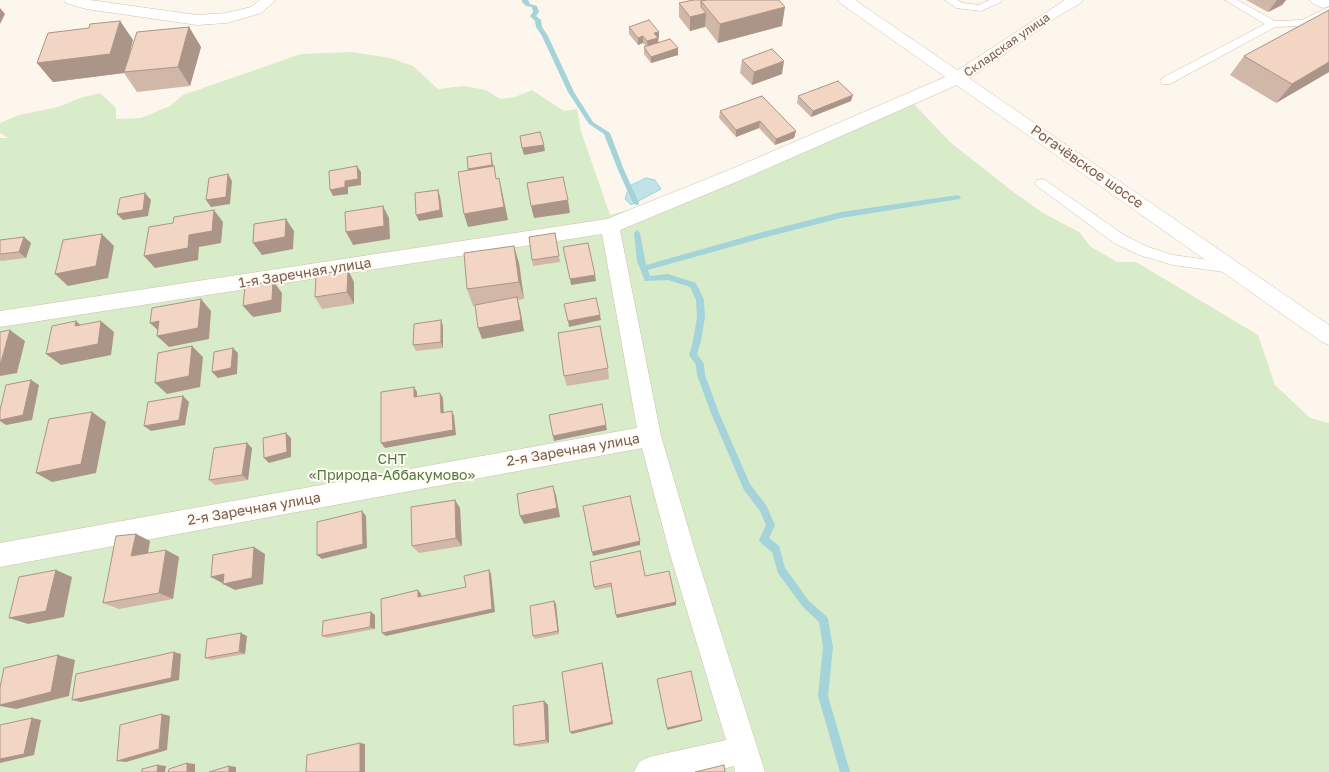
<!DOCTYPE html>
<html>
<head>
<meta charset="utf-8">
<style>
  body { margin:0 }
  canvas { display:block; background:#fdf6ec }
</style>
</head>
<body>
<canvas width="1329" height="772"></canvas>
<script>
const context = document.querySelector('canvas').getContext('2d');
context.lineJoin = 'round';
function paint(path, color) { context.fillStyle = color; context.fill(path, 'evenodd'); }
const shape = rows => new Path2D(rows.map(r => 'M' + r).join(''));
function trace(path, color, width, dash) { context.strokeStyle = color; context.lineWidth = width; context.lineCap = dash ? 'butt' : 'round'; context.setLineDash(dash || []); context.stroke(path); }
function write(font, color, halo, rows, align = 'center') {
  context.font = font + ' "Golos Text",sans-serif'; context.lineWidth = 4; context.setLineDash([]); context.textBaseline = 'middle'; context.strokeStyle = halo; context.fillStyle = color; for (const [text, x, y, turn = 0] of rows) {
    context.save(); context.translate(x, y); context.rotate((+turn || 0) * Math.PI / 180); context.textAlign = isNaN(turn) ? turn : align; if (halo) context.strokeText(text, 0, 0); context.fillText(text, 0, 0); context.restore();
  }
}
const green = shape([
  [352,52,390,58,413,66,438,89,464,86,486,90,500,99,515,97,532,90,564,111,577,109,581,131,610,215,638,207,914,104,950,142,1012,191,1043,213,1079,232,1091,247,1117,262,1136,262,1258,335,1275,385,1310,418,1329,423,1329,772,0,772,0,138,9,138,0,133,0,123,19,115,58,107,80,98,100,93,116,108,116,119,141,118,170,106,183,95,301,54]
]);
const water = shape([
  [646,178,655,180,661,189,631,205,625,199,629,186,646,178]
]);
const stream = shape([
  [522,0,528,0,530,4,537,6,539,12,536,16,541,20,542,27,548,36,574,92,593,122,610,133,624,170,639,203,638,205,636,205,633,203,618,170,604,134,589,124,568,92,542,36,536,27,535,21,530,16,533,12,532,7,526,6,522,2,522,0],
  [958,195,961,197,960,199,841,218,759,239,648,270,650,276,668,274,696,283,697,285,704,300,705,317,701,341,697,354,704,364,705,375,719,413,750,484,766,505,775,525,769,538,779,546,785,568,809,601,826,616,828,619,833,647,828,696,850,772,840,772,818,696,823,647,819,622,803,607,778,573,772,552,761,543,759,540,766,525,760,511,744,490,711,413,697,375,696,365,689,355,693,341,697,317,696,300,690,287,668,280,645,281,637,261,634,233,637,230,640,233,646,265,759,233,841,212,958,195]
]);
const lane = shape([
  [945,0,957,0,963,3,979,5,989,0,1002,0,1001,2,981,11,956,8,945,0],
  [1225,0,1237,0,1275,21,1302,20,1329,7,1329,14,1304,26,1275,27,1170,84,1162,84,1160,81,1162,78,1265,24,1225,0],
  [1041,179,1045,180,1124,235,1148,247,1173,255,1231,263,1236,264,1238,268,1236,272,1231,273,1173,265,1139,255,1114,243,1037,186,1035,183,1037,180,1041,179]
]);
const street = shape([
  [64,0,90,0,197,15,226,13,251,7,260,0,276,0,261,13,227,23,197,25,86,9,66,3,64,0],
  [1065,0,1083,0,1081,3,1060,15,964,82,748,177,620,230,661,436,695,551,765,772,735,772,734,766,711,772,634,772,639,762,649,757,726,740,669,551,642,448,0,567,0,543,637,428,602,234,0,327,0,311,607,219,736,167,952,74,1065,0],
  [1310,0,1329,0,1329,6,1323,8,1318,6,1312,3,1310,0]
]);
const secondary = shape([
  [838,0,855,0,1329,325,1329,345,1322,342,840,3,838,0]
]);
const wall = shape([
  [693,0,779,0,782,26,718,43,705,26,690,31,679,17,679,3],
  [1246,0,1286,0,1282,5,1268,12],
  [1329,10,1329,72,1276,103,1230,75,1244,56],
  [120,21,133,40,127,61,189,27,201,47,190,86,137,92,124,73,53,82,37,63,89,28],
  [629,27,659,32,659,38,658,39,658,43,678,48,678,55,651,63,644,54,644,47,646,47,643,43,638,45,629,34],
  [742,60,782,74,752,85,740,73],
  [762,96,796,131,794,138,775,145,759,128,736,137,719,118,720,111],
  [798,96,851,101,811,117,797,103],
  [555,233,560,262,533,266,532,260],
  [24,237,31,243,26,258,1,261,0,260,0,240],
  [519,263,524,299,518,300,520,309,524,331,482,339,475,306,473,306,467,289],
  [354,282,354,304,322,309,315,297],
  [443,326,443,348,416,351,413,345],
  [608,368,609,379,567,386,564,376],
  [247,443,252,448,248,480,215,485,209,480],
  [460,508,462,546,419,553,412,546],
  [136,534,150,541,148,553,166,550,179,557,173,599,119,609,103,603],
  [645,576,676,605,617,618,611,587,595,590,594,587],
  [554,601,556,604,559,634,535,639,533,636],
  [375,615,375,629,327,638,322,636],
  [247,636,245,654,211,660,205,658],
  [544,701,548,705,549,743,519,747,514,745]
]);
const shadedWall = shape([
  [1277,0,1286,0,1282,5,1268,12],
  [785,7,782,26,718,43,720,24],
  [0,8,5,14,0,24],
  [706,13,705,27,690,31,690,17],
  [120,21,133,40,125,72,124,72,124,73,53,82,37,63],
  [189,27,201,47,190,86,178,67],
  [659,32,658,45,648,48,647,41,654,33],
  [643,36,643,43,638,45,638,38],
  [678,48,678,55,651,63,651,57],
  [784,61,782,74,752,85,754,72],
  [1329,62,1329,72,1276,103,1292,84],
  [853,95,851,101,811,117,813,111],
  [760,121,759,128,736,137,736,130],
  [796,131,794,138,775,145,776,139],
  [544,145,545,151,524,155,522,148],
  [491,153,494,171,470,175,468,169],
  [357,166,361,172,361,185,348,187,348,194,333,196,330,190,345,181],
  [228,174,232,181,230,204,211,207,206,200],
  [499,178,502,191,508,220,468,227,464,214],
  [438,190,440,196,443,217,419,221,416,215],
  [145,193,151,200,148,216,123,220,117,214],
  [568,200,570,213,534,218,531,206],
  [383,206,389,218,390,239,353,245,346,232],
  [214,210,223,222,221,243,199,247,198,260,155,268,144,256,189,235],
  [286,219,294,231,293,249,262,255,253,243],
  [102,234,114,246,108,278,68,286,55,274],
  [24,237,31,243,26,258,19,252],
  [514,246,519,263,524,299,519,282],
  [348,270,354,282,354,304,347,292],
  [595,275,596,281,571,285,570,279],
  [273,281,282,293,281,312,253,317,243,306],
  [517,297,520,309,524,331,482,339,478,328],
  [201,299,211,311,209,339,169,347,157,336],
  [600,315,601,320,569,327,568,321],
  [441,320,443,326,443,348,441,342],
  [76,321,89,333,75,326],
  [101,321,114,332,111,355,61,365,46,354],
  [159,321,162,334,150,323],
  [10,330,25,341,17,373,0,376,0,362],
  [192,346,203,357,200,387,167,394,155,383],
  [233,348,238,353,237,374,218,378,212,372],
  [31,380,39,385,32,420,6,425,0,421,0,420],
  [414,387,417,392,417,403,414,397],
  [440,393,443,398,444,418,441,413],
  [183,396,189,402,185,425,151,431,144,426],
  [452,411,454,416,456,435,385,448,381,443],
  [92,412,106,422,96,473,52,482,36,473],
  [606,425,607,430,554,441,553,436],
  [286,433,291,438,291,457,269,463,264,458],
  [247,443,252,448,248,480,242,475],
  [553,486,556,495,560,517,524,524,520,516],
  [455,500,460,508,462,546,456,538],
  [362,511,366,516,367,548,322,559,317,555],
  [136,534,150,541,146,564,131,556],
  [640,541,640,545,593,556,592,552],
  [254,547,265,554,263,584,235,590,223,584],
  [166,550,179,557,173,599,159,593],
  [56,570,72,577,64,617,28,624,9,618],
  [489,570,491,574,495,612,386,636,382,633,492,609],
  [224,574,224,584,211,577],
  [418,590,421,594,422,600,418,597],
  [554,601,556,604,559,634,558,631],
  [676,602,676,605,617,618,616,615],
  [371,612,375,615,375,629,370,627],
  [241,633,247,636,245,654,239,652],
  [174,652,181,654,179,680,81,702,72,700],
  [58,655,75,660,69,696,16,709,0,706,0,705],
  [602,663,603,665,613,724,572,734,570,732],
  [544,701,548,705,549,743,546,740],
  [162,714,170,716,167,750,126,762,117,761],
  [32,718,41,720,34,755,0,763,0,759],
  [702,720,702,721,667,730,667,728],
  [360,743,365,744,365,772,360,772],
  [187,763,195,764,195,772,187,772],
  [158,765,166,766,165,772,157,772],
  [229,766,236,767,236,772,229,772]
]);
const building = shape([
  [693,0,706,0,701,1,701,7,706,13,690,17,679,3,693,0],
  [706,0,779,0,785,7,720,24,701,1,706,0],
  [1329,10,1329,62,1292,84,1244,56,1329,10],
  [649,20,659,32,654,33,658,38,647,41,643,36,638,38,629,27,649,20],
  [120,21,110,54,37,63,48,33,89,28,90,24,120,21],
  [189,27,178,67,124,72,137,32,189,27],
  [670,39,678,48,651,57,644,47,670,39],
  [772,49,784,61,754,72,742,60,772,49],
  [838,81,853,95,813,111,798,96,838,81],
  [762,96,796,131,776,139,760,121,736,130,720,111,762,96],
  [540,132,544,145,522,148,520,136,540,132],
  [491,153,492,165,468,169,467,157,491,153],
  [357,166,358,179,345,181,345,187,330,190,329,171,357,166],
  [494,166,496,179,499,178,504,207,464,214,458,172,494,166],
  [228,174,226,197,206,200,209,178,228,174],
  [563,177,568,200,531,206,527,183,563,177],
  [438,190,440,210,416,215,415,193,438,190],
  [145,193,143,210,117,214,120,198,145,193],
  [383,206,384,226,346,232,345,212,383,206],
  [214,210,212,231,189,235,188,248,144,256,149,227,173,223,174,217,214,210],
  [286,219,285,237,253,243,254,224,286,219],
  [555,233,559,256,532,260,529,237,555,233],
  [102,234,96,266,55,274,63,240,102,234],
  [24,237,19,252,0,254,0,240,24,237],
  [588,243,595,275,570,279,563,247,588,243],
  [514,246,519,282,467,289,464,253,514,246],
  [348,270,347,292,315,297,316,274,348,270],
  [273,281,272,300,243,306,245,286,273,281],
  [517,297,521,320,478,328,475,305,517,297],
  [596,298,600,315,568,321,564,304,596,298],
  [201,299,198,328,157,336,159,321,150,323,152,308,201,299],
  [441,320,441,342,413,345,414,324,441,320],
  [76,321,75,326,101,321,98,344,46,354,52,326,76,321],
  [600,326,608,368,564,376,558,333,600,326],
  [10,330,1,362,0,362,0,332,10,330],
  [192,346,189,376,155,383,158,353,192,346],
  [233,348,231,368,212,372,214,352,233,348],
  [31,380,23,415,0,420,0,410,6,385,31,380],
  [414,387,414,397,440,393,441,413,452,411,453,430,381,443,381,392,414,387],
  [183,396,179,420,144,426,148,402,183,396],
  [602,404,606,425,553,436,549,415,602,404],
  [92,412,81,464,36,473,49,419,92,412],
  [286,433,287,452,264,458,263,438,286,433],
  [247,443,242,475,209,480,214,448,247,443],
  [553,486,557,508,520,516,517,494,553,486],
  [630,496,640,541,592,552,583,506,630,496],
  [455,500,456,538,412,546,411,507,455,500],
  [362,511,363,544,317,555,317,522,362,511],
  [136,534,131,556,166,550,159,593,103,603,116,536,136,534],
  [254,547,252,578,223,584,224,574,211,577,213,555,254,547],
  [640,551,645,576,669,571,676,602,616,615,611,583,594,587,590,562,640,551],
  [56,570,46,611,9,618,19,577,56,570],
  [489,570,492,609,382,633,381,599,418,590,418,597,466,587,464,576,489,570],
  [554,601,558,631,533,636,530,606,554,601],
  [371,612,370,627,322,636,323,621,371,612],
  [241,633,239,652,205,658,207,639,241,633],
  [174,652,171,678,72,700,76,674,174,652],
  [58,655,51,692,0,705,0,688,4,668,58,655],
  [602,663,612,722,570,732,562,672,602,663],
  [691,671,702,720,667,728,657,679,691,671],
  [544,701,546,740,514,745,513,706,544,701],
  [162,714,159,749,117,761,120,725,162,714],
  [32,718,24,754,0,759,0,725,32,718],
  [360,743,360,772,306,772,307,755,360,743],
  [187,763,187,772,168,772,169,769,187,763],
  [158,765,157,772,142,772,142,769,158,765],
  [724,765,725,772,695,772,724,765],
  [229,766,229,772,209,772,229,766]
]);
const farStreetnames = [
  ["Складская улица",1007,45,-35]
];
const streetNames = [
  ["Рогачёвское шоссе",1087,167,35],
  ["1-я Заречная улица",305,273,-9],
  ["2-я Заречная улица",573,450,-10],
  ["2-я Заречная улица",254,509,-10]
];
const parkNames = [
  ["СНТ",392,460],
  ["«Природа-Аббакумово»",392,476]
];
paint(green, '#d8ecc9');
paint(water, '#bfe3e8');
trace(water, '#a5d3da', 1);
paint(stream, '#a5d3da');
trace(lane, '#d1beb0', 1);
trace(street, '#d1beb0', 1);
trace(secondary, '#d6c0b0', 1);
paint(lane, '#fff');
paint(street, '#fff');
paint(secondary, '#fff');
paint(wall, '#d1b7a8');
paint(shadedWall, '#aa9588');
paint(building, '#f3d5c3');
trace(building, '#aa9588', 1);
write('12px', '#7a5c4d', '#fffaf3', farStreetnames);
write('14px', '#7a5c4d', '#fffaf3', streetNames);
write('14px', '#537a41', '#fffaf3', parkNames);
</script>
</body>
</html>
